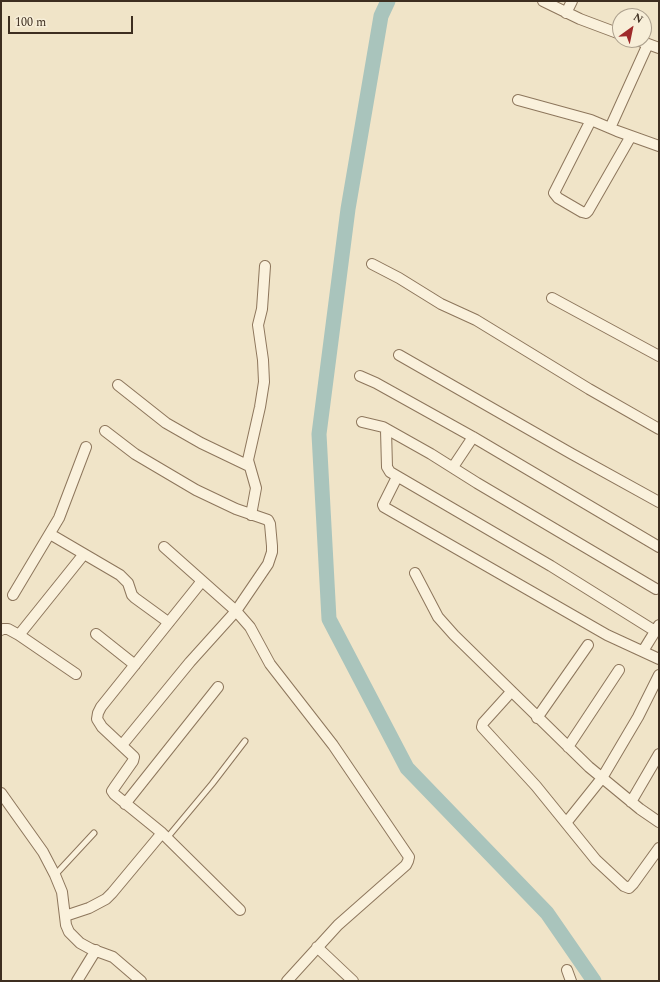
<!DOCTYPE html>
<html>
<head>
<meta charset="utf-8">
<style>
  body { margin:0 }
  #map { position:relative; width:660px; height:982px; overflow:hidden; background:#f0e4c8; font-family:Spectral,serif }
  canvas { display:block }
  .frame { position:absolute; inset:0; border:2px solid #3d2e20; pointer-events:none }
  .north { position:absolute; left:612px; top:8px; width:40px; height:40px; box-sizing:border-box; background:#f7eed8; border:1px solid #ada18e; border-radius:50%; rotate:33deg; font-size:11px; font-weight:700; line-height:16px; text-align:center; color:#3d2e20 }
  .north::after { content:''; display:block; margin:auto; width:14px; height:18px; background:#9e2a2b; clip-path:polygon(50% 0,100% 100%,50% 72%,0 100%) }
  .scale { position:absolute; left:8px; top:16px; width:125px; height:18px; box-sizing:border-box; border:2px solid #3d2e20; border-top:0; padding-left:5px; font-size:12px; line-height:14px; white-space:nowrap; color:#3d2e20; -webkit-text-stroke:3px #f7eed8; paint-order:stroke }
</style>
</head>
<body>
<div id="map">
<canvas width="660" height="982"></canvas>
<div class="frame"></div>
<div class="north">N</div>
<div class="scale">100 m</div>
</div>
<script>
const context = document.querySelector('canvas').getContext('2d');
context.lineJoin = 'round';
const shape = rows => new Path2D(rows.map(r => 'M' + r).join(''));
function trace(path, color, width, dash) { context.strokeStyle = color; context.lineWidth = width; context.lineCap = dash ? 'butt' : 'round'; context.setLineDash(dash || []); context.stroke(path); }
const river = shape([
  [388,1,381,16,348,209,319,434,329,619,407,768,547,913,594,981]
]);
const service = shape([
  [167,838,212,784,245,741],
  [55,875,94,833]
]);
const minor = shape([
  [543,1,580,19,620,34],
  [566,13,572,1],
  [637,40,659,48],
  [518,100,591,120,617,131,659,146],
  [591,120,554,193,558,198,582,212,586,213,588,211,631,136],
  [610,128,648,44],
  [372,264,399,278,441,304,476,320,589,389,659,429],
  [552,298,659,356],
  [399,355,572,454,659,502],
  [360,376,376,383,473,437,659,547],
  [118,385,166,423,201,443,249,466],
  [362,422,383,427,431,454,477,483,656,589],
  [386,430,387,467,390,472,551,566,655,631],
  [105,431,135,454,196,490,236,509,268,520,270,524,272,546,272,552,268,564,236,611,190,662,122,745],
  [453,467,473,437],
  [397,477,383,505,384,507,607,635,659,659],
  [251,515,256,488,248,460,260,407,264,382,263,360,258,325,262,309,265,266],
  [50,534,120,575,128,583,132,595,135,598,168,622],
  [164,547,236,611,250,627,270,664,333,745,409,857,408,861,406,865,338,925,287,981],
  [415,573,438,617,454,635,589,767,640,809,659,822],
  [202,581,101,707,98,713,97,719,102,727,134,757,133,761,114,788,112,791,114,794,162,833,240,910],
  [13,595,59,518,86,447],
  [1,630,3,629,8,629,19,635,76,674],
  [96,634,135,665],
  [19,635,84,554],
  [643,651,659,625],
  [511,692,483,723,482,727,536,786,596,860,624,886,629,888,633,884,659,848],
  [537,718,588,645],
  [568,747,619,670],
  [1,793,43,852,55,875,62,892,66,925,69,932,80,943,91,949,113,957,141,981],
  [631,802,659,754],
  [125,804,218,687],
  [566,823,602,778,638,717,659,675],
  [65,916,89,908,106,899,112,893,162,833],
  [317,947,353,981],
  [567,970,571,981],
  [77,981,96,950]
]);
trace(river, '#a9c4bc', 15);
trace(service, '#8d765c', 7);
trace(minor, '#8d765c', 12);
trace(service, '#faf1dc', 5);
trace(minor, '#faf1dc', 10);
</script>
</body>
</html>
